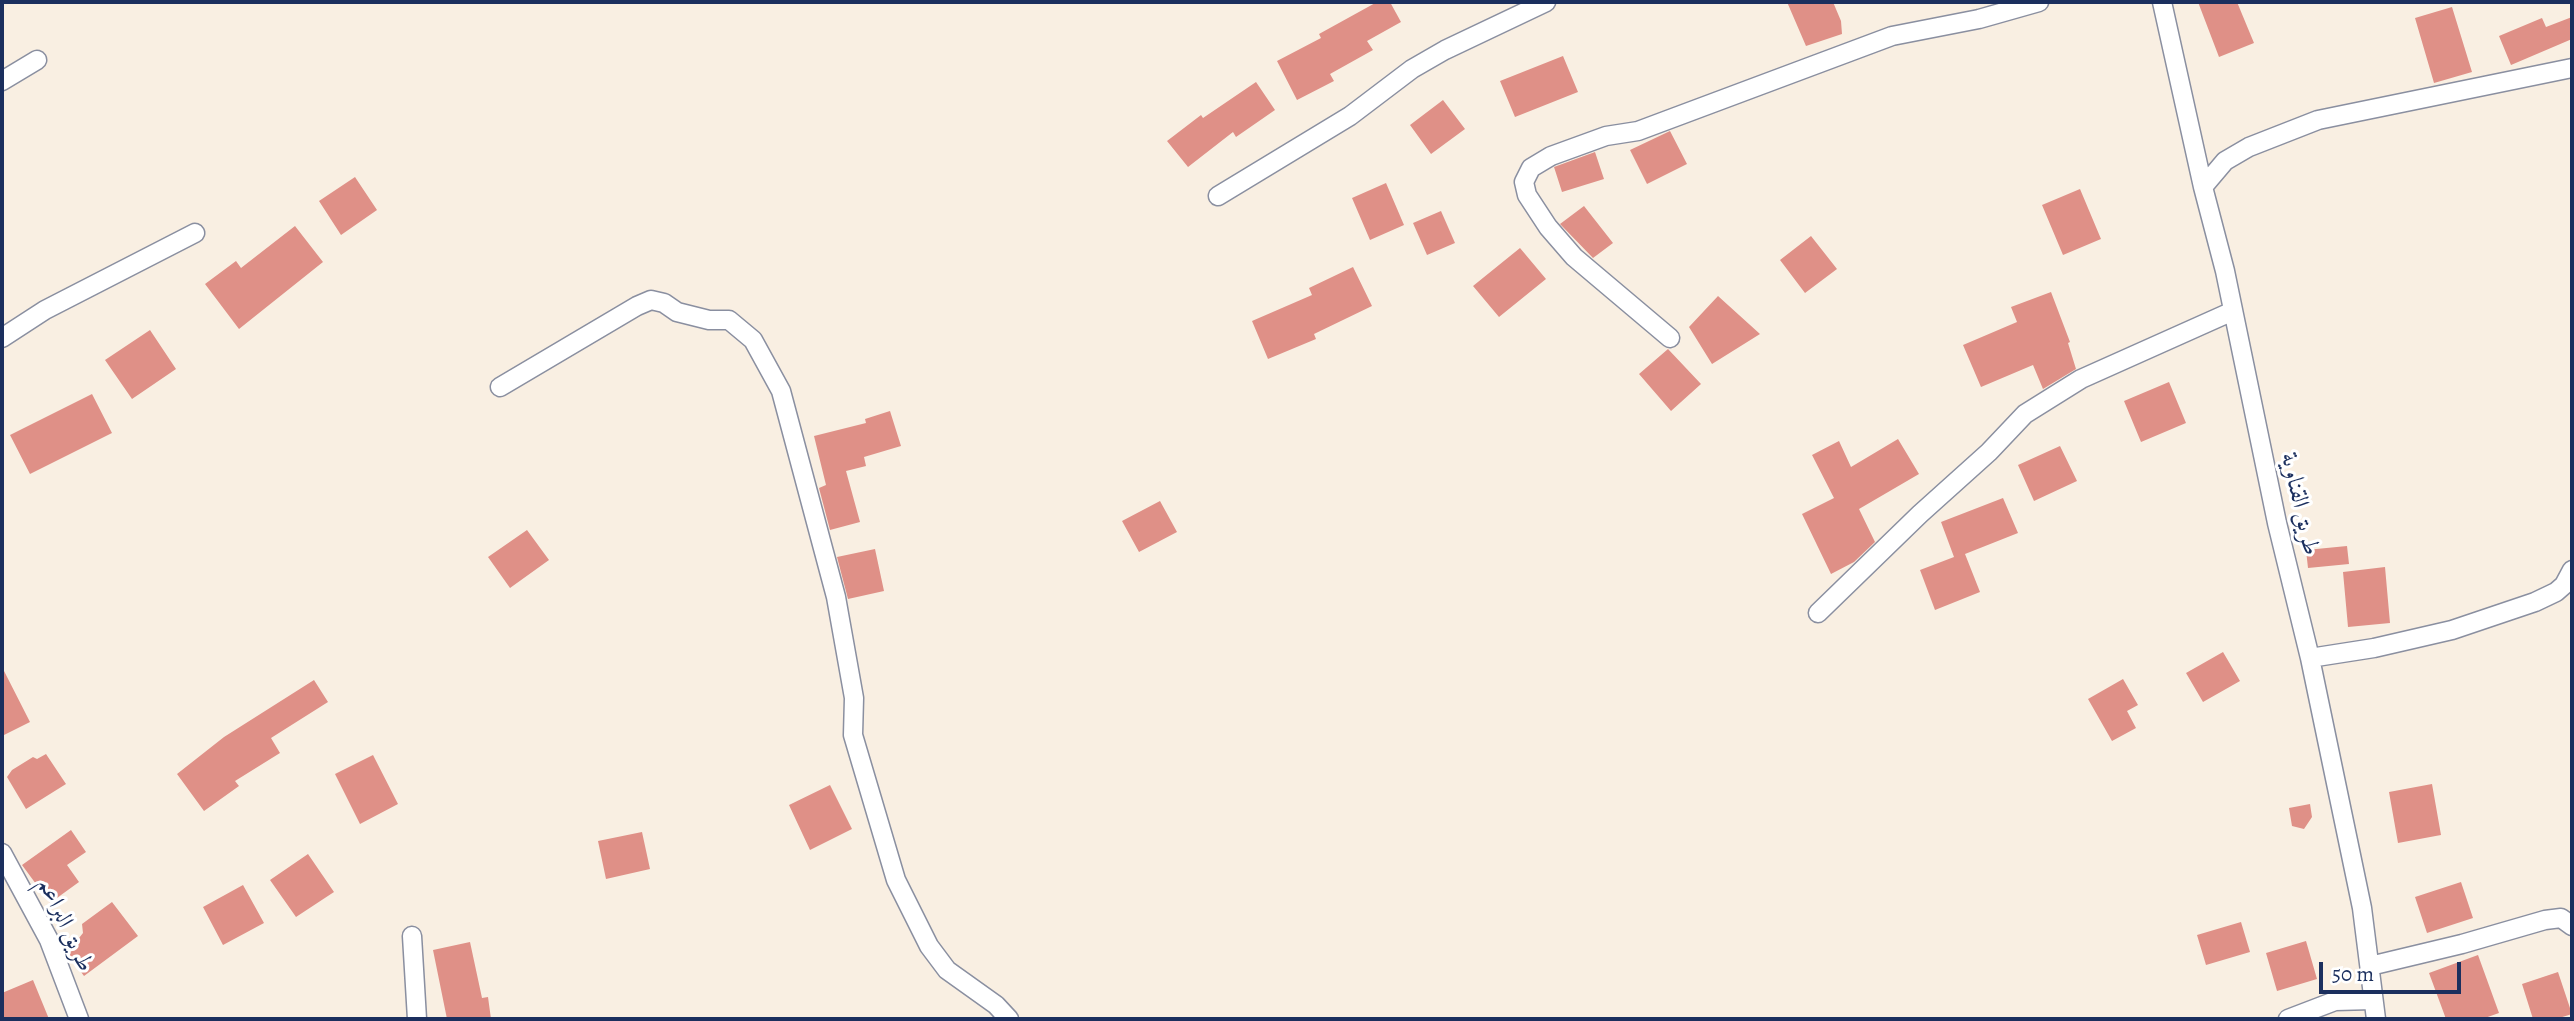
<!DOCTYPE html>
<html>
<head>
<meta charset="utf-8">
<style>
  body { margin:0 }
  #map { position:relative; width:2574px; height:1021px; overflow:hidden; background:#f9efe2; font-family:Alegreya,serif }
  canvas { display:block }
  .frame { position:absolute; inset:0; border:4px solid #1b2f5e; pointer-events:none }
  .scale { position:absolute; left:2319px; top:962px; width:142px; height:32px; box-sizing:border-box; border:4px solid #1b2f5e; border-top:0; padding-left:9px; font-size:21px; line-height:24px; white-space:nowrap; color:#1b2f5e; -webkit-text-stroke:5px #fff; paint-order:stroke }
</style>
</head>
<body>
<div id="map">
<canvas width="2574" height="1021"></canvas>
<div class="frame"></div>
<div class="scale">50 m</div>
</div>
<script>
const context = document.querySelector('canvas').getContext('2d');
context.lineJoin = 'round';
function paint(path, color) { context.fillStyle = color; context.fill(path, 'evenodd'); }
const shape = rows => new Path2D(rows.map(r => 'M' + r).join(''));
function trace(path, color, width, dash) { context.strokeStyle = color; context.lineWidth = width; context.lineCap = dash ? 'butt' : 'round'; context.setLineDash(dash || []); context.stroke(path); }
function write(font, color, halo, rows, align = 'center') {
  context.font = font + ' Alegreya,Amiri,serif'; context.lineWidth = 6; context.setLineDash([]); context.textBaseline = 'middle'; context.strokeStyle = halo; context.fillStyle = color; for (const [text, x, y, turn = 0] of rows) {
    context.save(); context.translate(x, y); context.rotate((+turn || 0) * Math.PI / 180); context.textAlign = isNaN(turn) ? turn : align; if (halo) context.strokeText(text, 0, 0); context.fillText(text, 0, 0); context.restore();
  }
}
const building = shape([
  [1377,2,1390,2,1401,22,1367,41,1373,50,1330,74,1334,81,1297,100,1277,61,1321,38,1319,34],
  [1787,2,1833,2,1841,21,1842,34,1806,46],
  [2198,2,2237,2,2254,43,2219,57],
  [2452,7,2472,72,2434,83,2415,18],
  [2572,17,2572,39,2511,65,2499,36,2542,18,2546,27],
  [1563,56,1578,92,1515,117,1500,81],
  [1256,82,1275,110,1236,137,1233,132,1188,167,1167,141,1201,115,1203,118],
  [1443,100,1465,129,1431,154,1410,125],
  [1670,131,1687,164,1647,184,1630,150],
  [1595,152,1604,179,1562,192,1554,167],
  [355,177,377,210,341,235,319,201],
  [1386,183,1404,225,1370,240,1352,198],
  [2080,189,2101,239,2063,255,2042,205],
  [1584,206,1613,243,1593,258,1560,224],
  [1441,211,1455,243,1427,255,1413,223],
  [295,226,323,262,239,329,205,284,236,261,241,268],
  [1811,236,1837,269,1805,293,1780,260],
  [1520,248,1546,279,1499,317,1473,286],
  [1353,267,1372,306,1314,334,1316,339,1268,359,1252,321,1312,295,1309,288],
  [2051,292,2070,342,2068,343,2076,369,2043,389,2033,365,1981,387,1963,345,2017,322,2011,307],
  [1718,296,1760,334,1712,364,1689,327],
  [150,330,176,369,132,399,105,360],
  [1668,349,1701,384,1671,411,1639,374],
  [2169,382,2186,423,2141,442,2124,401],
  [92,394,112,433,30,474,10,435],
  [890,411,901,446,864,457,866,466,846,471,860,522,830,530,819,488,826,485,814,436,866,423,865,419],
  [1898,439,1919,474,1859,509,1875,542,1854,562,1831,574,1802,514,1834,498,1812,455,1839,441,1851,467],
  [2060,446,2077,481,2034,501,2018,465],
  [2003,498,2018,533,1965,554,1980,592,1935,610,1920,570,1954,557,1941,522],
  [1160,501,1177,532,1139,552,1122,521],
  [527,530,549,560,510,588,488,557],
  [2347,546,2349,564,2308,568,2306,550],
  [875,549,884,591,848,599,837,557],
  [2385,567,2390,623,2348,627,2343,572],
  [2223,652,2240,681,2203,702,2186,673],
  [2,667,30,722,2,736],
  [2123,679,2138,705,2127,711,2136,728,2112,741,2088,699],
  [314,680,328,702,271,738,280,753,235,781,239,786,204,811,177,774,224,737],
  [46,754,66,784,26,809,7,777,12,770,33,757,37,759],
  [373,755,398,804,360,824,335,774],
  [2432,784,2441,835,2398,843,2389,792],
  [830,785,852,829,810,850,789,805],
  [2310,804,2312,817,2304,829,2292,826,2289,808],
  [71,830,86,852,67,865,79,882,50,903,22,865],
  [642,832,650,869,606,879,598,841],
  [308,854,334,892,296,917,270,880],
  [2461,882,2473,918,2427,933,2415,897],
  [243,885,264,923,223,945,203,907],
  [112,902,138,936,84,976,67,953,83,933,82,924],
  [2241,922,2250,952,2206,965,2197,935],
  [2306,941,2317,979,2277,991,2266,953],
  [470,942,482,998,488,997,491,1019,447,1019,433,950],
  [2478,955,2499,1013,2482,1019,2446,1019,2429,973],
  [2558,972,2572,1014,2556,1019,2533,1019,2522,984],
  [33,980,49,1019,2,1019,2,993]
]);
const minor = shape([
  [2162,2,2203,187,2225,271,2277,523,2310,658,2362,908,2376,1019],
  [2,81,37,60],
  [2203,187,2225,161,2249,147,2318,120,2572,68],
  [1218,196,1350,116,1412,69,1445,50,1546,2],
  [2,338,45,310,195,233],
  [1670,338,1574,257,1548,227,1527,195,1524,182,1531,168,1551,156,1606,136,1638,131,1892,36,1979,19,2039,2],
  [500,387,637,306,651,300,664,303,677,312,709,320,729,320,753,340,781,391,836,597,854,698,853,735,896,880,929,946,947,970,996,1005,1009,1019],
  [1818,613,1920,514,1989,452,2025,414,2081,379,2233,311],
  [2310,658,2374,648,2452,630,2535,602,2556,592,2564,585,2572,570],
  [2,853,49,940,79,1019],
  [412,936,417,1019],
  [2370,966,2462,944,2545,920,2561,918,2572,926],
  [2288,1019,2335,1001,2373,1000]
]);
const streetNames = [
  ["طريق القناوية",2299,504,77],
  ["طريق البراعم",65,925,65]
];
paint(building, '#df9087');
trace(minor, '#8a8fa0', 21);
trace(minor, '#fff', 18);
write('24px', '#1b2f5e', '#fff', streetNames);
</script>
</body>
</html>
